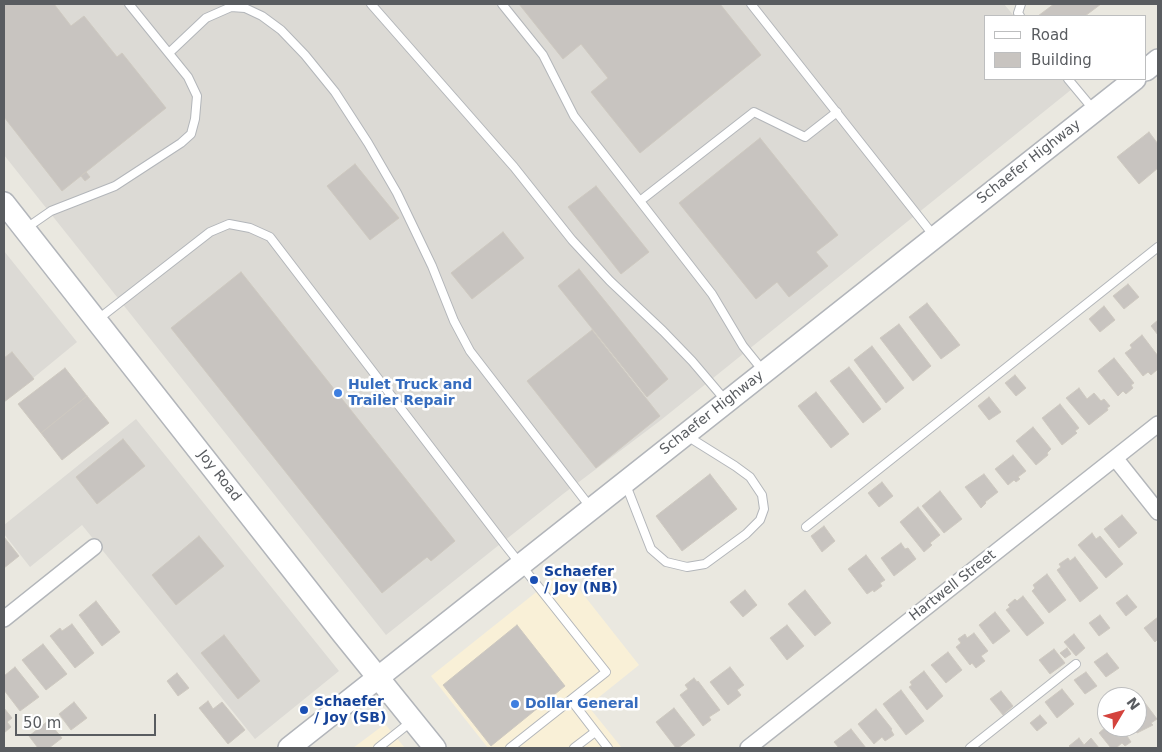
<!DOCTYPE html>
<html>
<head>
<meta charset="utf-8">
<style>
  body { margin:0 }
  #map { position:relative; width:1162px; height:752px; overflow:hidden; background:#eae8e0; font-family:"DejaVu Sans",sans-serif }
  canvas { display:block }
  .frame { position:absolute; inset:0; border:5px solid #595c60; pointer-events:none }
  .legend { position:absolute; left:984px; top:15px; width:162px; height:65px; box-sizing:border-box; background:#fff; border:1px solid #bdbebf; margin:0; padding:6px 9px; list-style:none; font-size:15px; color:#595c60 }
  .legend li { display:flex; align-items:center; gap:10px; height:25px }
  .legend b { width:25px; border:1px solid #bdbebf }
  .north { position:absolute; left:1097px; top:687px; width:50px; height:50px; box-sizing:border-box; background:#fff; border:1px solid #bdbebf; border-radius:50%; rotate:53deg; font-size:14px; font-weight:700; line-height:20px; text-align:center; color:#595c60 }
  .north::after { content:''; display:block; margin:auto; width:18px; height:22px; background:#d4433d; clip-path:polygon(50% 0,100% 100%,50% 72%,0 100%) }
  .scale { position:absolute; left:15px; top:714px; width:141px; height:22px; box-sizing:border-box; border:2px solid #595c60; border-top:0; padding-left:6px; font-size:15px; line-height:18px; white-space:nowrap; color:#595c60; -webkit-text-stroke:4px #fff; paint-order:stroke }
</style>
</head>
<body>
<div id="map">
<canvas width="1162" height="752"></canvas>
<div class="frame"></div>
<ul class="legend">
<li><b style="height:6px;background:#fff"></b>Road</li>
<li><b style="height:14px;background:#c8c4c0"></b>Building</li>
</ul>
<div class="north">N</div>
<div class="scale">50 m</div>
</div>
<script>
const context = document.querySelector('canvas').getContext('2d');
context.lineJoin = 'round';
function paint(path, color) { context.fillStyle = color; context.fill(path, 'evenodd'); }
const shape = rows => new Path2D(rows.map(r => 'M' + r).join(''));
function trace(path, color, width, dash) { context.strokeStyle = color; context.lineWidth = width; context.lineCap = dash ? 'butt' : 'round'; context.setLineDash(dash || []); context.stroke(path); }
function write(font, color, halo, rows, align = 'center') {
  context.font = font + ' "DejaVu Sans",sans-serif'; context.lineWidth = 5; context.setLineDash([]); context.textBaseline = 'middle'; context.strokeStyle = halo; context.fillStyle = color; for (const [text, x, y, turn = 0] of rows) {
    context.save(); context.translate(x, y); context.rotate((+turn || 0) * Math.PI / 180); context.textAlign = isNaN(turn) ? turn : align; if (halo) context.strokeText(text, 0, 0); context.fillText(text, 0, 0); context.restore();
  }
}
const commercial = shape([
  [564,570,639,665,588,706,622,748,488,748,431,676],
  [385,724,405,748,353,748]
]);
const industrial = shape([
  [4,4,1004,4,1014,16,986,16,986,79,1064,79,1072,89,661,420,563,494,386,635,4,155],
  [4,251,77,342,4,402],
  [136,419,339,671,255,739,82,525,30,567,4,534,4,525]
]);
const building = shape([
  [4,4,54,4,71,26,84,16,117,57,122,53,166,108,62,191,4,117,4,4],
  [519,4,720,4,761,55,640,153,591,92,608,78,581,44,563,59,519,4],
  [1054,4,1101,4,1085,16,1038,16,1054,4],
  [1149,132,1158,144,1158,168,1139,184,1117,157,1149,132],
  [760,138,838,235,816,252,828,266,789,297,777,282,756,299,679,203,760,138],
  [355,164,399,218,370,240,327,186,355,164],
  [86,172,90,177,85,181,81,176,86,172],
  [596,186,649,252,621,274,568,207,596,186],
  [503,232,524,258,472,299,451,273,503,232],
  [579,269,668,379,647,397,558,286,579,269],
  [241,272,455,541,431,561,427,557,382,593,171,328,241,272],
  [1128,284,1139,297,1124,309,1113,296,1128,284],
  [927,303,960,345,941,359,909,317,927,303],
  [1104,306,1115,320,1100,332,1089,319,1104,306],
  [1158,320,1158,335,1151,326,1158,320],
  [899,324,931,366,913,381,880,338,899,324],
  [592,330,660,416,596,468,527,381,592,330],
  [1142,335,1158,356,1158,363,1157,365,1158,369,1151,375,1148,372,1143,376,1125,353,1132,348,1130,345,1142,335],
  [872,346,904,388,886,403,854,360,872,346],
  [12,352,34,379,4,402,4,358,12,352],
  [1114,358,1134,383,1131,385,1133,388,1126,394,1123,391,1118,396,1098,371,1114,358],
  [849,367,881,409,863,423,830,381,849,367],
  [65,368,87,396,41,433,18,404,65,368],
  [1015,375,1026,388,1016,396,1005,383,1015,375],
  [1079,388,1087,399,1094,393,1101,401,1104,399,1110,406,1107,408,1108,410,1089,425,1066,398,1079,388],
  [816,392,849,434,831,448,798,406,816,392],
  [87,396,109,423,62,460,41,433,87,396],
  [989,397,1001,412,989,420,978,406,989,397],
  [1060,404,1079,428,1075,431,1077,433,1062,445,1042,418,1060,404],
  [1033,427,1051,449,1047,453,1048,455,1036,465,1016,441,1033,427],
  [123,439,145,466,97,504,76,477,123,439],
  [1013,455,1026,471,1018,477,1020,479,1016,482,1014,480,1008,485,995,469,1013,455],
  [710,474,737,509,682,551,656,516,710,474],
  [984,474,998,492,985,502,986,503,981,508,965,487,984,474],
  [882,482,893,496,879,507,868,493,882,482],
  [940,491,962,519,944,533,922,506,940,491],
  [918,507,940,535,930,543,932,545,924,552,900,522,918,507],
  [1122,515,1137,533,1119,548,1104,529,1122,515],
  [824,526,835,541,822,552,811,536,824,526],
  [1092,533,1096,539,1100,536,1123,564,1106,578,1078,545,1092,533],
  [199,536,224,566,176,605,152,575,199,536],
  [4,537,19,556,4,568,4,537],
  [901,543,905,549,908,548,916,559,894,576,881,558,901,543],
  [866,555,885,580,880,583,882,586,874,592,873,590,867,594,848,569,866,555],
  [1075,557,1098,588,1080,602,1057,570,1061,567,1059,564,1068,558,1070,561,1075,557],
  [1047,574,1066,600,1049,613,1032,591,1035,588,1033,585,1047,574],
  [745,590,757,605,743,617,730,602,745,590],
  [805,590,831,623,815,636,788,604,805,590],
  [1127,595,1137,607,1126,616,1116,603,1127,595],
  [1023,596,1044,623,1027,636,1006,610,1010,607,1008,605,1015,599,1017,601,1023,596],
  [96,601,120,632,102,646,79,615,96,601],
  [995,612,1010,631,993,644,979,625,995,612],
  [1100,615,1110,628,1099,636,1089,623,1100,615],
  [1158,617,1158,639,1155,642,1144,628,1158,617],
  [72,624,94,653,75,668,50,636,60,628,62,631,72,624],
  [517,625,565,686,491,746,443,685,517,625],
  [787,625,804,646,787,660,770,638,787,625],
  [974,633,988,651,981,656,985,661,976,668,972,663,970,665,956,647,961,643,958,639,965,634,967,638,974,633],
  [1074,634,1085,648,1076,656,1064,642,1074,634],
  [224,635,260,681,238,699,201,653,224,635],
  [43,644,67,674,46,690,22,660,43,644],
  [1067,648,1071,654,1065,658,1060,653,1067,648],
  [1054,649,1065,663,1050,674,1039,660,1054,649],
  [948,652,962,670,946,683,931,665,948,652],
  [1107,653,1119,668,1106,677,1094,662,1107,653],
  [15,667,39,697,20,711,4,690,4,676,15,667],
  [730,667,744,685,737,690,741,695,728,705,710,682,730,667],
  [924,671,943,696,927,710,909,687,912,685,910,682,924,671],
  [1086,672,1097,686,1085,694,1074,680,1086,672],
  [177,673,189,688,178,696,167,681,177,673],
  [694,678,697,682,698,681,720,710,709,717,711,720,703,726,680,695,688,689,685,685,694,678],
  [1062,689,1074,704,1057,718,1045,702,1062,689],
  [901,690,924,721,906,735,883,704,901,690],
  [1001,691,1013,706,1003,715,990,699,1001,691],
  [1142,699,1157,719,1151,723,1153,725,1137,733,1133,727,1137,727,1137,703,1142,699],
  [208,701,213,709,222,702,245,730,228,744,199,708,208,701],
  [74,702,87,718,71,730,59,714,74,702],
  [4,708,12,718,7,722,11,727,4,733,4,708],
  [674,708,695,735,678,748,676,748,656,722,674,708],
  [876,709,892,729,891,730,894,735,885,741,882,737,874,744,858,724,876,709],
  [1040,715,1047,723,1037,731,1030,723,1040,715],
  [48,721,62,738,49,748,38,748,29,736,48,721],
  [1107,726,1107,727,1121,727,1131,742,1125,746,1122,743,1116,748,1111,748,1099,733,1107,726],
  [851,729,866,748,839,748,834,742,851,729],
  [1079,738,1084,745,1091,738,1099,748,1071,748,1069,746,1079,738]
]);
const lane = shape([
  [371,4,514,167,572,240,610,281,663,331,692,361,726,401],
  [502,4,543,55,574,116,712,294,743,346,764,372],
  [751,4,934,236],
  [1020,16,1018,13,1021,4],
  [169,53,206,18,231,7,245,8,262,16,281,30,305,55,335,92,368,143,397,193,432,266,454,321,470,351,591,508],
  [1068,79,1093,109],
  [640,201,754,112,805,137,837,112],
  [25,229,51,211,115,186,181,143,191,134,195,119,197,96,188,77,129,4],
  [97,320,210,232,229,224,250,228,270,237,506,546,606,672,510,748],
  [626,485,651,549,666,562,687,567,705,564,746,534,760,520,764,509,762,495,750,477,735,466,687,436],
  [806,527,1158,247],
  [571,700,608,748],
  [378,748,412,721],
  [574,748,595,732],
  [970,748,1076,664]
]);
const street = shape([
  [1115,458,1158,512],
  [4,619,94,547],
  [748,748,1158,424]
]);
const secondary = shape([
  [1146,70,1158,60],
  [4,203,342,633,435,748],
  [289,748,1135,79]
]);
const markers = [
  [338,393,5,"#3f7fe0"],
  [534,580,5,"#1a4fb4"],
  [515,704,5,"#3f7fe0"],
  [304,710,5,"#1a4fb4"]
];
const streetNames = [
  ["Schaefer Highway",1029,162,-38],
  ["Schaefer Highway",712,413,-38],
  ["Joy Road",219,476,52],
  ["Hartwell Street",953,586,-38]
];
const shopNames = [
  ["Hulet Truck and",348,385],
  ["Trailer Repair",348,401],
  ["Dollar General",525,704]
];
const transitNames = [
  ["Schaefer",544,572],
  ["/ Joy (NB)",544,588],
  ["Schaefer",314,702],
  ["/ Joy (SB)",314,718]
];
paint(commercial, '#f9f0d7');
paint(industrial, '#dcdad5');
paint(building, '#c8c4c0');
trace(building, '#cec9c0', 1);
trace(lane, '#b3b6ba', 10);
trace(street, '#b3b6ba', 18);
trace(secondary, '#b2b5ba', 24);
trace(lane, '#fff', 8);
trace(street, '#fff', 15);
trace(secondary, '#fff', 21);
for (const [x, y, r, color] of markers) { const dot = new Path2D(); dot.arc(x, y, r, 0, 2 * Math.PI); context.fillStyle = color; context.fill(dot); trace(dot, '#fff', 2); }
write('14px', '#595c60', '#fff', streetNames);
write('bold 14px', '#366cbe', '#fff', shopNames, 'left');
write('bold 14px', '#164399', '#fff', transitNames, 'left');
</script>
</body>
</html>
